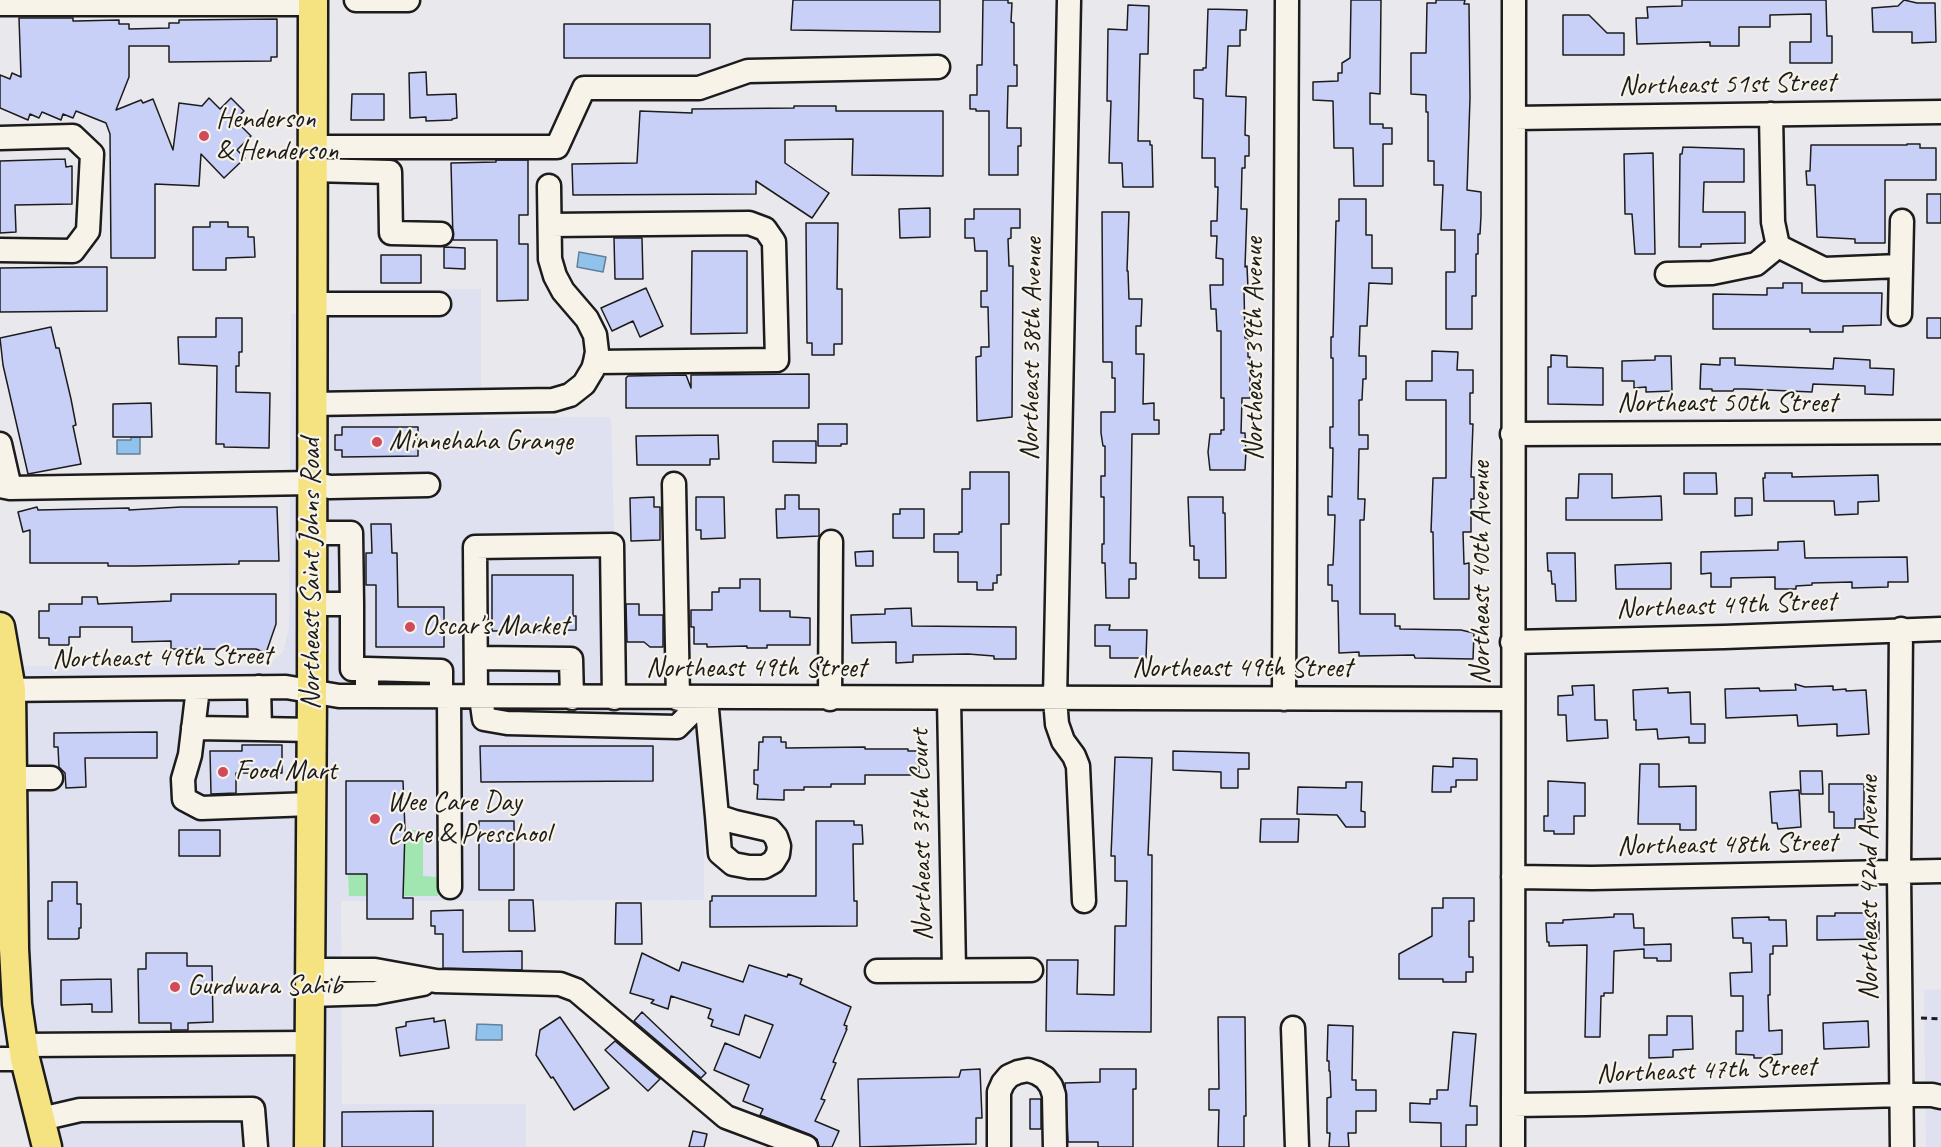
<!DOCTYPE html>
<html>
<head>
<meta charset="utf-8">
<style>
  body { margin:0 }
  canvas { display:block; background:#e9e8ed }
</style>
</head>
<body>
<canvas width="1941" height="1147"></canvas>
<script>
const context = document.querySelector('canvas').getContext('2d');
context.lineJoin = 'round';
function paint(path, color) { context.fillStyle = color; context.fill(path, 'evenodd'); }
const shape = rows => new Path2D(rows.map(r => 'M' + r).join(''));
function trace(path, color, width, dash) { context.strokeStyle = color; context.lineWidth = width; context.lineCap = dash ? 'butt' : 'round'; context.setLineDash(dash || []); context.stroke(path); }
function write(font, color, halo, rows, align = 'center') {
  context.font = font + ' Caveat,sans-serif'; context.lineWidth = 4.5; context.setLineDash([]); context.textBaseline = 'middle'; context.strokeStyle = halo; context.fillStyle = color; for (const [text, x, y, turn = 0] of rows) {
    context.save(); context.translate(x, y); context.rotate((+turn || 0) * Math.PI / 180); context.textAlign = isNaN(turn) ? turn : align; if (halo) context.strokeText(text, 0, 0); context.fillText(text, 0, 0); context.restore();
  }
}
const built = shape([
  [481,289,481,418,611,417,618,684,703,684,704,900,341,901,342,1104,526,1104,526,1147,29,1147,26,1126,0,1017,0,664,27,666,268,666,283,652,289,628,291,314,333,313,333,290],
  [1941,989,1941,1147,1926,1147,1924,990]
]);
const green = shape([
  [405,830,423,830,423,876,438,877,438,896,349,896,348,874,403,874]
]);
const water = shape([
  [579,252,606,257,603,272,577,267,579,252],
  [131,437,140,437,140,454,117,454,117,440,131,440,131,437],
  [477,1024,502,1025,502,1040,476,1040,477,1024]
]);
const building = shape([
  [793,0,940,0,940,32,791,30,793,0],
  [983,0,1008,0,1008,3,1012,3,1011,22,1014,23,1014,65,1017,65,1017,86,1008,86,1007,128,1021,128,1021,146,1018,146,1018,175,989,175,989,111,976,111,976,109,970,109,970,95,977,95,977,65,982,65,983,0],
  [1351,0,1381,0,1380,94,1370,93,1370,124,1383,124,1383,128,1392,128,1392,144,1383,144,1383,186,1354,186,1353,148,1334,148,1333,101,1313,100,1313,82,1338,81,1338,73,1342,73,1342,63,1350,58,1351,0],
  [1436,0,1465,0,1464,4,1469,4,1470,98,1467,190,1481,192,1481,216,1480,234,1478,234,1478,254,1476,254,1476,296,1472,296,1472,329,1446,329,1446,272,1455,272,1455,230,1441,230,1443,185,1434,185,1434,161,1428,161,1428,112,1426,112,1426,95,1411,94,1411,53,1426,53,1427,3,1436,3,1436,0],
  [1682,0,1826,0,1827,36,1832,36,1832,63,1790,63,1790,42,1811,42,1811,14,1770,15,1770,27,1739,27,1739,46,1710,46,1710,42,1637,44,1636,18,1648,18,1647,7,1682,6,1682,0],
  [1904,0,1917,3,1935,3,1936,42,1912,43,1912,32,1873,32,1872,8,1898,6,1904,0],
  [1128,5,1149,6,1148,54,1140,54,1138,141,1150,141,1150,145,1152,145,1153,187,1123,187,1122,163,1109,163,1111,101,1107,101,1108,29,1127,30,1128,5],
  [1208,9,1247,10,1246,30,1240,30,1240,46,1228,46,1226,96,1246,97,1245,135,1249,136,1249,156,1245,156,1245,168,1242,168,1241,209,1247,209,1245,267,1247,266,1248,289,1244,289,1245,338,1248,338,1248,357,1250,357,1250,398,1242,398,1241,433,1245,433,1246,452,1245,470,1210,470,1208,452,1210,434,1221,434,1221,430,1224,430,1224,398,1221,398,1221,331,1217,331,1216,309,1211,309,1210,285,1223,285,1223,259,1216,258,1217,236,1211,236,1211,221,1217,221,1218,187,1215,187,1215,158,1202,158,1203,99,1194,98,1194,70,1203,70,1203,68,1206,68,1208,9],
  [1563,15,1589,15,1607,33,1624,33,1624,55,1563,55,1563,15],
  [19,18,73,18,73,21,76,21,119,20,119,24,129,24,129,29,169,28,169,23,179,23,179,20,277,19,277,57,271,57,271,61,169,62,169,46,129,46,129,77,116,110,141,100,143,103,153,99,173,150,179,103,202,106,209,98,220,109,231,98,244,111,235,120,251,136,237,150,245,158,224,178,201,154,199,186,155,184,155,258,111,258,110,134,106,123,76,111,73,118,63,114,61,120,42,112,39,118,30,114,28,120,0,108,0,75,10,79,12,73,21,77,19,18],
  [564,24,710,24,710,58,564,58,564,24],
  [426,72,427,95,456,94,457,118,452,119,452,120,426,121,426,117,410,118,409,73,426,72],
  [352,94,384,94,384,120,351,120,352,94],
  [794,106,836,106,836,111,943,111,943,176,852,175,853,139,785,140,785,163,829,193,812,218,756,181,756,194,573,195,572,164,637,163,640,111,692,113,692,109,794,108,794,106],
  [1907,144,1920,144,1920,148,1936,148,1936,180,1885,180,1885,243,1855,243,1855,239,1817,237,1815,185,1807,185,1806,171,1810,171,1811,145,1907,145,1907,144],
  [1683,147,1744,149,1744,182,1704,182,1703,212,1745,212,1745,243,1701,244,1701,247,1679,247,1680,154,1682,154,1683,147],
  [1653,153,1655,254,1635,254,1632,214,1625,214,1624,154,1653,153],
  [65,159,66,167,72,166,72,204,15,205,16,232,0,233,0,161,65,159],
  [496,160,528,160,528,215,519,215,519,244,528,244,528,300,497,301,497,240,453,240,451,163,496,162,496,160],
  [1927,194,1941,194,1941,223,1927,223,1927,194],
  [1339,199,1366,199,1366,235,1372,235,1372,268,1392,268,1392,284,1369,283,1367,326,1360,326,1359,356,1366,356,1366,379,1363,379,1362,400,1359,400,1359,435,1368,435,1368,449,1359,449,1358,499,1365,499,1364,520,1360,520,1360,614,1395,614,1395,626,1400,626,1400,629,1461,630,1474,633,1473,659,1415,658,1414,655,1359,656,1359,652,1339,653,1338,601,1332,601,1332,585,1328,585,1328,565,1333,565,1334,544,1335,515,1328,515,1328,496,1332,497,1333,448,1330,448,1330,427,1333,427,1333,358,1331,358,1331,337,1333,337,1336,221,1339,221,1339,199],
  [930,208,930,237,900,238,899,209,930,208],
  [974,209,1020,209,1020,228,1011,228,1011,238,1008,239,1009,266,1013,266,1012,417,977,421,976,357,981,356,981,347,989,347,988,307,981,307,981,291,987,291,987,251,975,251,974,238,965,238,965,219,974,219,974,209],
  [1102,212,1129,212,1127,271,1128,271,1129,299,1142,299,1141,326,1136,326,1136,354,1144,354,1143,404,1154,403,1154,420,1159,420,1159,434,1132,434,1130,563,1136,563,1136,579,1129,579,1129,598,1106,598,1105,563,1102,563,1102,544,1104,544,1104,497,1101,497,1101,476,1105,476,1105,446,1103,446,1101,433,1101,412,1115,412,1115,378,1112,378,1112,362,1103,362,1102,212],
  [210,222,228,222,228,227,248,227,248,237,254,237,255,257,226,258,226,270,193,270,193,227,210,227,210,222],
  [806,223,838,223,837,289,842,289,842,344,834,344,834,355,812,355,812,343,807,343,806,223],
  [614,238,642,238,643,279,615,279,614,238],
  [444,247,465,248,465,269,444,268,444,247],
  [692,251,747,251,747,333,691,334,692,251],
  [381,255,421,255,421,283,381,283,381,255],
  [80,267,107,267,107,311,0,312,0,268,80,267],
  [1783,283,1802,283,1802,293,1882,293,1881,325,1843,326,1843,332,1810,332,1810,329,1713,329,1713,294,1767,295,1767,288,1783,288,1783,283],
  [646,288,663,326,640,337,633,321,612,331,601,308,646,288],
  [216,318,242,318,242,352,239,352,239,366,236,366,236,392,270,393,269,448,224,447,224,444,216,444,217,366,179,364,178,337,216,337,216,318],
  [1927,318,1941,318,1941,338,1927,338,1927,318],
  [51,327,56,348,59,348,71,399,76,425,73,426,81,464,28,474,3,365,0,338,51,327],
  [1432,351,1458,352,1457,370,1473,370,1473,393,1470,393,1470,424,1473,424,1471,477,1474,477,1474,499,1471,499,1471,532,1463,532,1464,564,1469,563,1469,599,1434,599,1433,532,1431,532,1433,478,1446,478,1446,400,1406,400,1406,381,1432,381,1432,351],
  [1551,355,1567,356,1567,367,1603,368,1603,405,1548,404,1548,367,1551,367,1551,355],
  [1655,356,1671,356,1672,391,1646,392,1646,387,1634,388,1634,381,1622,381,1622,361,1655,360,1655,356],
  [1720,358,1735,358,1735,365,1833,369,1834,358,1870,360,1870,368,1894,369,1893,395,1865,394,1865,386,1813,384,1812,392,1745,389,1734,389,1733,391,1712,391,1712,389,1700,389,1701,364,1720,365,1720,358],
  [809,374,809,408,626,408,626,378,628,376,686,375,691,388,691,375,809,374],
  [151,403,152,437,113,437,113,404,151,403],
  [818,424,847,424,847,444,841,444,841,446,818,446,818,424],
  [342,427,418,427,418,456,342,457,342,450,335,450,335,435,342,435,342,427],
  [718,435,719,459,710,459,710,465,637,465,636,436,718,435],
  [773,441,816,441,816,463,773,462,773,441],
  [970,472,1009,472,1009,524,1001,524,1001,575,997,575,997,583,993,583,993,590,977,590,977,582,958,582,958,552,934,552,934,534,959,534,959,532,962,532,962,489,970,489,970,472],
  [1684,473,1716,473,1717,494,1684,494,1684,473],
  [1765,473,1792,473,1792,477,1878,475,1879,501,1858,502,1858,514,1835,515,1834,501,1764,501,1763,478,1765,478,1765,473],
  [1579,474,1612,474,1612,498,1661,496,1662,520,1566,520,1566,498,1578,498,1579,474],
  [785,495,799,495,799,509,819,509,819,536,777,538,776,509,785,509,785,495],
  [654,497,654,507,660,507,660,540,631,541,630,498,654,497],
  [696,497,724,497,725,538,701,539,701,530,696,530,696,497],
  [1188,497,1223,497,1223,513,1225,513,1226,578,1199,578,1199,560,1194,560,1194,546,1190,546,1188,497],
  [1735,498,1752,498,1752,515,1735,516,1735,498],
  [37,507,38,510,129,508,129,510,181,507,277,507,279,561,239,561,239,564,135,566,108,566,108,563,30,563,30,530,23,532,18,512,37,507],
  [900,509,924,509,924,538,893,538,893,514,900,514,900,509],
  [371,524,391,524,392,553,397,553,398,607,444,607,444,647,376,647,376,585,366,585,366,553,372,553,371,524],
  [1804,541,1805,558,1907,557,1908,582,1888,582,1888,587,1852,588,1852,582,1812,583,1812,585,1796,586,1796,589,1775,589,1775,577,1731,578,1731,587,1711,587,1711,573,1701,574,1701,552,1778,550,1778,542,1804,541],
  [873,551,873,566,856,566,855,552,873,551],
  [1547,553,1575,553,1576,601,1556,601,1555,584,1552,584,1551,571,1548,571,1547,553],
  [1671,563,1671,589,1616,589,1615,565,1671,563],
  [492,575,573,575,573,616,576,616,576,630,492,631,492,575],
  [740,579,760,579,760,611,790,611,790,617,810,618,810,645,767,645,767,648,747,648,747,646,707,647,707,644,694,644,694,627,691,627,691,610,712,610,712,592,719,592,719,588,740,588,740,579],
  [171,594,276,594,276,624,266,653,256,649,171,649,171,641,132,642,132,627,80,627,80,637,69,637,69,645,49,645,49,638,39,638,39,611,49,611,49,604,82,604,82,597,97,597,98,604,171,601,171,594],
  [626,604,639,604,639,615,663,615,663,647,650,647,644,642,627,642,626,604],
  [911,608,912,626,1016,627,1016,659,994,659,994,656,968,654,913,655,913,662,896,663,896,642,852,643,851,615,885,614,885,609,911,608],
  [1095,625,1110,625,1109,630,1147,630,1146,658,1110,658,1110,646,1095,646,1095,625],
  [1795,684,1805,687,1833,686,1833,690,1846,689,1846,691,1866,690,1869,734,1837,736,1837,724,1798,726,1797,715,1726,718,1725,689,1759,688,1760,691,1796,690,1795,684],
  [1594,685,1595,720,1607,720,1608,738,1567,741,1566,715,1558,715,1558,696,1573,695,1572,686,1594,685],
  [1668,688,1668,693,1690,692,1691,724,1705,724,1705,743,1689,743,1689,737,1658,739,1657,729,1636,730,1636,720,1634,720,1633,690,1668,688],
  [157,732,157,758,85,758,86,787,66,788,65,773,59,767,58,747,54,747,54,733,157,732],
  [763,737,781,737,781,742,786,742,786,748,865,747,865,749,908,749,908,751,919,751,919,775,865,775,865,784,831,784,831,787,804,787,804,790,784,790,784,800,757,799,758,785,754,784,754,770,758,770,759,742,763,742,763,737],
  [242,745,282,745,282,773,236,773,236,793,211,794,210,751,242,751,242,745],
  [480,746,653,746,653,781,481,782,480,746],
  [1173,751,1249,753,1249,769,1238,769,1238,788,1221,788,1221,772,1173,770,1173,751],
  [1115,757,1152,758,1148,855,1152,855,1151,1032,1046,1031,1047,960,1078,960,1077,994,1114,995,1115,926,1126,926,1127,881,1115,881,1115,856,1111,856,1115,757],
  [1453,758,1477,759,1477,780,1456,780,1456,787,1451,787,1451,792,1432,792,1433,766,1453,767,1453,758],
  [1640,764,1659,764,1659,787,1696,786,1696,830,1680,830,1680,824,1638,824,1640,764],
  [1800,771,1822,771,1823,794,1801,794,1800,771],
  [346,781,403,781,405,830,403,898,413,898,413,919,367,919,367,874,346,874,346,781],
  [1548,781,1585,783,1585,816,1574,816,1574,834,1554,834,1554,831,1544,831,1544,816,1548,816,1548,781],
  [1346,782,1362,782,1361,811,1365,812,1365,827,1346,827,1337,815,1297,814,1298,787,1346,788,1346,782],
  [1829,784,1864,784,1864,819,1855,819,1855,828,1834,828,1834,812,1829,812,1829,784],
  [1799,790,1801,827,1778,829,1777,823,1772,823,1770,792,1799,790],
  [1261,819,1299,819,1298,842,1260,842,1261,819],
  [479,821,514,821,514,890,479,890,479,821],
  [816,821,854,821,854,825,862,825,863,844,853,844,854,901,857,901,857,926,710,927,710,901,712,901,712,896,816,896,816,821],
  [179,830,220,830,220,856,179,856,179,830],
  [52,882,77,882,77,904,81,904,81,928,79,928,79,938,77,939,48,939,48,901,52,901,52,882],
  [1443,898,1474,898,1474,921,1469,921,1469,957,1473,957,1473,972,1466,972,1466,982,1443,982,1443,979,1399,979,1399,954,1432,936,1432,908,1443,908,1443,898],
  [509,900,533,900,535,931,509,931,509,900],
  [616,903,641,903,642,944,615,944,616,903],
  [463,910,463,952,522,951,522,970,443,968,443,934,435,934,435,926,431,926,431,911,463,910],
  [1835,913,1871,913,1871,921,1879,922,1879,939,1817,940,1817,916,1835,916,1835,913],
  [1614,914,1633,914,1634,928,1644,928,1644,945,1671,944,1671,961,1657,961,1657,958,1644,958,1644,949,1614,951,1613,993,1604,993,1604,996,1601,996,1600,1037,1585,1037,1587,945,1549,946,1549,942,1547,942,1546,923,1563,923,1563,920,1614,917,1614,914],
  [1769,917,1769,920,1786,920,1787,946,1773,946,1773,954,1770,954,1770,995,1768,995,1769,1031,1782,1030,1782,1054,1771,1055,1771,1058,1754,1058,1754,1055,1736,1054,1736,1031,1743,1031,1743,996,1731,996,1730,973,1752,972,1751,943,1743,943,1743,938,1733,938,1732,918,1769,917],
  [146,953,187,953,187,966,212,966,213,1022,188,1023,188,1030,171,1030,171,1023,139,1023,138,969,146,969,146,953],
  [642,953,679,971,682,962,743,982,749,965,787,977,788,974,802,979,800,984,851,1007,844,1025,847,1026,846,1029,847,1029,833,1062,836,1063,821,1099,825,1100,815,1121,839,1131,832,1147,819,1147,817,1139,811,1135,760,1115,763,1109,743,1101,749,1085,714,1070,725,1043,760,1058,773,1025,745,1015,739,1035,711,1026,713,1020,708,1018,711,1009,671,996,668,1009,651,1003,654,1000,630,993,642,953],
  [111,979,112,1012,92,1012,92,1004,61,1005,61,980,111,979],
  [642,1012,706,1073,701,1078,634,1021,642,1012],
  [1667,1016,1692,1016,1693,1049,1673,1050,1673,1057,1649,1058,1649,1035,1667,1035,1667,1016],
  [560,1017,609,1088,574,1110,553,1077,551,1078,536,1055,540,1030,560,1017],
  [1218,1017,1245,1017,1246,1116,1244,1116,1244,1147,1218,1147,1219,1110,1209,1110,1209,1089,1219,1089,1218,1017],
  [434,1018,434,1022,445,1020,449,1048,400,1056,396,1028,406,1026,406,1022,434,1018],
  [1868,1021,1869,1047,1824,1049,1823,1023,1868,1021],
  [1328,1025,1353,1026,1352,1080,1356,1080,1356,1090,1376,1090,1376,1111,1356,1111,1356,1133,1348,1133,1349,1147,1329,1147,1330,1133,1327,1133,1327,1098,1331,1097,1330,1071,1329,1071,1329,1061,1327,1061,1328,1025],
  [1453,1032,1476,1034,1470,1106,1477,1106,1477,1125,1466,1125,1466,1147,1441,1147,1441,1123,1410,1122,1410,1103,1430,1104,1430,1099,1437,1099,1437,1090,1448,1090,1453,1032],
  [615,1041,660,1079,648,1091,605,1050,615,1041],
  [980,1069,982,1118,976,1118,976,1144,860,1147,858,1079,959,1077,961,1070,980,1069],
  [1100,1069,1136,1069,1136,1089,1133,1089,1133,1147,1098,1147,1098,1142,1068,1142,1065,1083,1100,1082,1100,1069],
  [1030,1099,1041,1099,1041,1129,1030,1129,1030,1099],
  [433,1111,433,1147,342,1147,342,1112,433,1111],
  [693,1131,707,1134,704,1147,689,1147,693,1131]
]);
const path = shape([
  [1921,1018,1941,1019]
]);
const minor = shape([
  [356,0,408,0],
  [1069,0,1055,699,1057,724,1063,741,1074,756,1078,766,1084,901],
  [0,4,313,4],
  [1771,114,1773,222,1778,246],
  [1514,118,1941,112],
  [0,138,73,136,92,154,88,231,73,251,0,250],
  [312,147,557,147,584,88,699,88,748,71,938,67],
  [312,170,390,172,391,233,441,234],
  [550,225,749,223,765,229,774,242,777,360,595,362],
  [1778,246,1824,269,1900,266],
  [1667,274,1712,273,1756,264,1778,246],
  [312,304,439,304],
  [1900,314,1902,221],
  [312,404,553,400,570,395,584,384,593,369,595,362,597,352,595,335,587,319,563,291,555,276,550,259,549,186],
  [1512,434,1941,432],
  [0,444,10,488],
  [674,484,678,699],
  [0,486,10,488,312,483,330,487,428,485],
  [312,533,351,533,352,604],
  [312,604,352,604,352,669,367,669],
  [1901,629,1899,873,1902,1147],
  [1512,642,1724,637,1941,629],
  [476,658,571,659,572,698],
  [198,688,190,755,183,779,184,799,201,808,311,804],
  [0,690,286,687,339,696,367,696,1512,699],
  [367,696,367,669,441,671,441,697],
  [449,697,450,887],
  [476,697,475,547,612,545,614,698],
  [481,697,484,719,507,723,677,727,689,715,688,699],
  [706,699,717,816,720,853,733,864,749,867,764,867,773,862,778,854,779,846,776,837,770,830,735,822,717,816],
  [830,699,831,542],
  [949,699,954,970],
  [1284,699,1287,0],
  [193,728,260,729,259,687],
  [260,729,312,730],
  [13,778,51,778],
  [1513,877,1592,878,1941,871],
  [309,970,375,970,436,981,560,984,576,990,726,1117,806,1147],
  [877,971,1031,970],
  [309,995,375,993,423,984],
  [1293,1028,1297,1147],
  [23,1045,309,1043],
  [0,1059,25,1059],
  [1513,1105,1586,1104,1902,1095,1932,1095,1941,1097],
  [41,1119,80,1110,253,1109,256,1147],
  [999,1147,999,1092,1003,1083,1009,1076,1018,1072,1028,1070,1037,1073,1045,1078,1051,1086,1054,1095,1055,1147],
  [1513,1147,1514,0]
]);
const major = shape([
  [0,627,11,690,14,949,17,1004,25,1059,47,1147],
  [309,1147,312,691,313,0]
]);
const markers = [
  [204,136,6,"#d1495b"],
  [377,442,6,"#d1495b"],
  [410,627,6,"#d1495b"],
  [223,772,6,"#d1495b"],
  [375,819,6,"#d1495b"],
  [175,987,6,"#d1495b"]
];
const streetNames = [
  ["Northeast 51st Street",1727,85,-1],
  ["Northeast 38th Avenue",1032,349,-89],
  ["Northeast 39th Avenue",1255,349,-90],
  ["Northeast 50th Street",1727,404],
  ["Northeast 40th Avenue",1482,573,-90],
  ["Northeast Saint Johns Road",312,574,-90],
  ["Northeast 49th Street",1726,606,-2],
  ["Northeast 49th Street",162,658,-1],
  ["Northeast 49th Street",756,669],
  ["Northeast 49th Street",1242,669],
  ["Northeast 37th Court",922,835,-91],
  ["Northeast 48th Street",1727,845,-1],
  ["Northeast 42nd Avenue",1870,888,-90],
  ["Northeast 47th Street",1706,1071,-2]
];
const poiNames = [
  ["Henderson",216,120],
  ["& Henderson",216,152],
  ["Minnehaha Grange",389,442],
  ["Oscar's Market",422,627],
  ["Food Mart",235,772],
  ["Wee Care Day",387,803],
  ["Care & Preschool",387,835],
  ["Gurdwara Sahib",187,987]
];
paint(built, '#dfe1f0');
paint(green, '#a1e5b1');
paint(water, '#90c2ec');
trace(water, '#628099', 1.5);
paint(building, '#c8d0f8');
trace(building, '#1c1c1c', 1.5);
trace(minor, '#1c1c1c', 27);
trace(major, '#1c1c1c', 33);
trace(path, '#1c1c1c', 3, [6, 4.5]);
trace(minor, '#f7f3e8', 22);
trace(major, '#f5e381', 28);
for (const [x, y, r, color] of markers) { const dot = new Path2D(); dot.arc(x, y, r, 0, 2 * Math.PI); context.fillStyle = color; context.fill(dot); trace(dot, '#f7f3e8', 2); }
write('28px', '#1c1c1c', '#f7f3e8', streetNames);
write('28px', '#1c1c1c', '#f7f3e8', poiNames, 'left');
</script>
</body>
</html>
